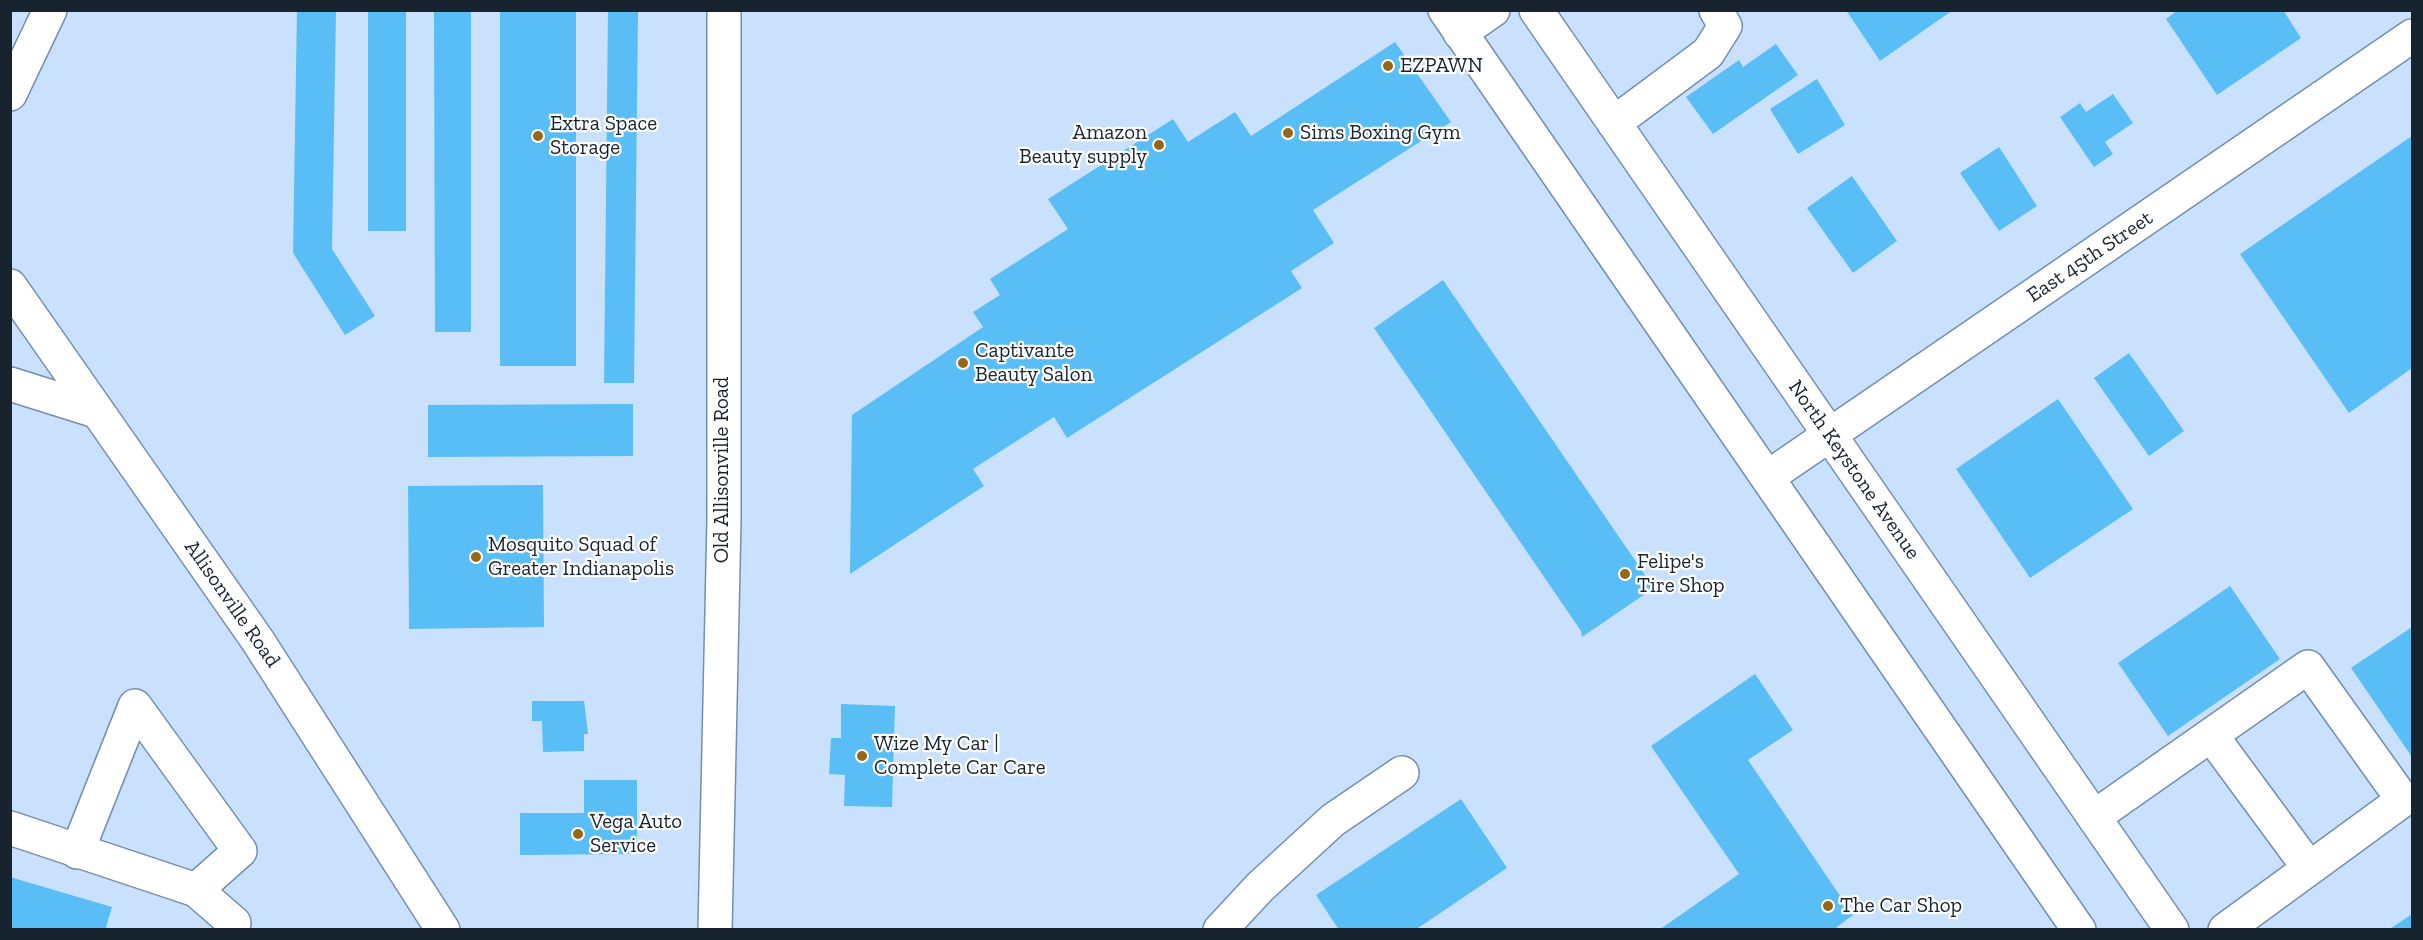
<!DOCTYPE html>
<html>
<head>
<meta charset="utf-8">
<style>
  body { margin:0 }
  #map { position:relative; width:2423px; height:940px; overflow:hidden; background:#cae1fe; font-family:"Zilla Slab",serif }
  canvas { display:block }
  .frame { position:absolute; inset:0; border:12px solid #182330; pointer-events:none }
</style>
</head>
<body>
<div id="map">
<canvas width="2423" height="940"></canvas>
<div class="frame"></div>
</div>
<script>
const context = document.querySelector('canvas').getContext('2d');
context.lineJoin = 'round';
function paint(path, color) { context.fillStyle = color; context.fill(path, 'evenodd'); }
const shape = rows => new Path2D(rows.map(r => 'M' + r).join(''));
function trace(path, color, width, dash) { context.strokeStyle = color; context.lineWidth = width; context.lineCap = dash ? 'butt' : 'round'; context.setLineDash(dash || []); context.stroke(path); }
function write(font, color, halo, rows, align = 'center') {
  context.font = font + ' "Zilla Slab",serif'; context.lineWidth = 4.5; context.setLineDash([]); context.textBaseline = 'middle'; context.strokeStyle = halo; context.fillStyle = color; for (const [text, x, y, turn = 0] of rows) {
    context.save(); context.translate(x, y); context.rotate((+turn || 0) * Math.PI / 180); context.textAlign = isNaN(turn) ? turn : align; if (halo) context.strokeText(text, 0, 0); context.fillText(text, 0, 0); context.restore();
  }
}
const building = shape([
  [297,10,336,10,332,249,375,316,345,335,293,253],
  [368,10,406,10,406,231,368,231],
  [434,10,471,10,471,332,435,332],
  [500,10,576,10,576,366,500,366],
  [608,10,638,10,634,383,604,383],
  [1846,10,1953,10,1880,61],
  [2178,10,2283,10,2301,38,2217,95,2166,19],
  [1395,42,1451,122,1313,210,1334,243,1291,271,1302,288,1067,438,1054,417,973,469,984,486,850,574,852,415,983,327,973,312,1000,295,990,279,1068,229,1048,199,1173,119,1188,142,1235,112,1251,136],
  [1776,44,1798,75,1713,134,1686,97,1739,60,1743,67],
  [1817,79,1845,125,1798,154,1770,109],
  [2113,94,2133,123,2105,142,2113,154,2094,167,2060,117,2080,103,2086,112],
  [2412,136,2412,368,2349,413,2240,254],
  [1999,147,2037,206,1999,231,1960,173],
  [1852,176,1897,241,1853,273,1807,208],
  [1443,280,1654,588,1582,637,1581,631,1374,328],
  [2129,353,2184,431,2149,456,2094,378],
  [2058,399,2133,509,2030,578,1956,469],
  [633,404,633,456,428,457,428,405],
  [543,485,544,627,409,629,408,486],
  [2230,586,2280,659,2168,736,2118,663],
  [2412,627,2412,757,2351,668],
  [1755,674,1793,730,1748,760,1853,915,1833,930,1659,930,1739,874,1651,746],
  [532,701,584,701,588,734,584,734,584,751,543,752,542,721,532,721],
  [841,704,895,706,892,807,844,806,845,775,829,774,831,738,841,738],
  [584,780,637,780,637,854,520,855,520,813,584,813],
  [1461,799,1507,868,1415,930,1339,930,1316,895],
  [10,877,112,907,106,927,111,930,10,930],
  [2412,914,2412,930,2388,930]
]);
const minor = shape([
  [1460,33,1493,10],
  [1614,123,1708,53,1725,26,1716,10],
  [1768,477,2412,36],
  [2211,735,2309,868],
  [2094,817,2308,667,2403,800,2225,930],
  [10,828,196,890,234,923],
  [77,852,135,706,240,851,196,890],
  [715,930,724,520,724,10],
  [1220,930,1260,887,1333,820,1402,773]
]);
const major = shape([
  [1445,10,2079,930],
  [1536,10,2172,930],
  [10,94,50,10],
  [10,286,258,641,443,930],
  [10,384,96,411]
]);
const markers = [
  [1388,66,6,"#956716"],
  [1288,133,6,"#956716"],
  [538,136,6,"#956716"],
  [1159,145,6,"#956716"],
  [963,363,6,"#956716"],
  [476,557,6,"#956716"],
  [1625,574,6,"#956716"],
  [862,756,6,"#956716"],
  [578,834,6,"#956716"],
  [1828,906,6,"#956716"]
];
const poiNames = [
  ["EZPAWN",1400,66],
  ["Extra Space",550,124],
  ["Storage",550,148],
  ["Amazon",1147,133,"right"],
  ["Beauty supply",1147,157,"right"],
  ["Sims Boxing Gym",1300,133],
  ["Captivante",975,351],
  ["Beauty Salon",975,375],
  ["Mosquito Squad of",488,545],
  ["Greater Indianapolis",488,569],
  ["Felipe's",1637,562],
  ["Tire Shop",1637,586],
  ["Wize My Car |",874,744],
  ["Complete Car Care",874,768],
  ["Vega Auto",590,822],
  ["Service",590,846],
  ["The Car Shop",1840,906]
];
const streetNames = [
  ["East 45th Street",2090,257,-34],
  ["Old Allisonville Road",722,470,-90],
  ["North Keystone Avenue",1854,470,55],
  ["Allisonville Road",232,604,55]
];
paint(building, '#59bef5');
trace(minor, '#748eb0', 36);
trace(major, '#748eb0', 36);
trace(minor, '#fff', 33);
trace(major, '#fff', 33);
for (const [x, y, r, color] of markers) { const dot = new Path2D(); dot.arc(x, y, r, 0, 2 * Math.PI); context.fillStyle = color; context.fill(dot); trace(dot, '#fff', 2); }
write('21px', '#182330', '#fff', poiNames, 'left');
write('21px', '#182330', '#fff', streetNames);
</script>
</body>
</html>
